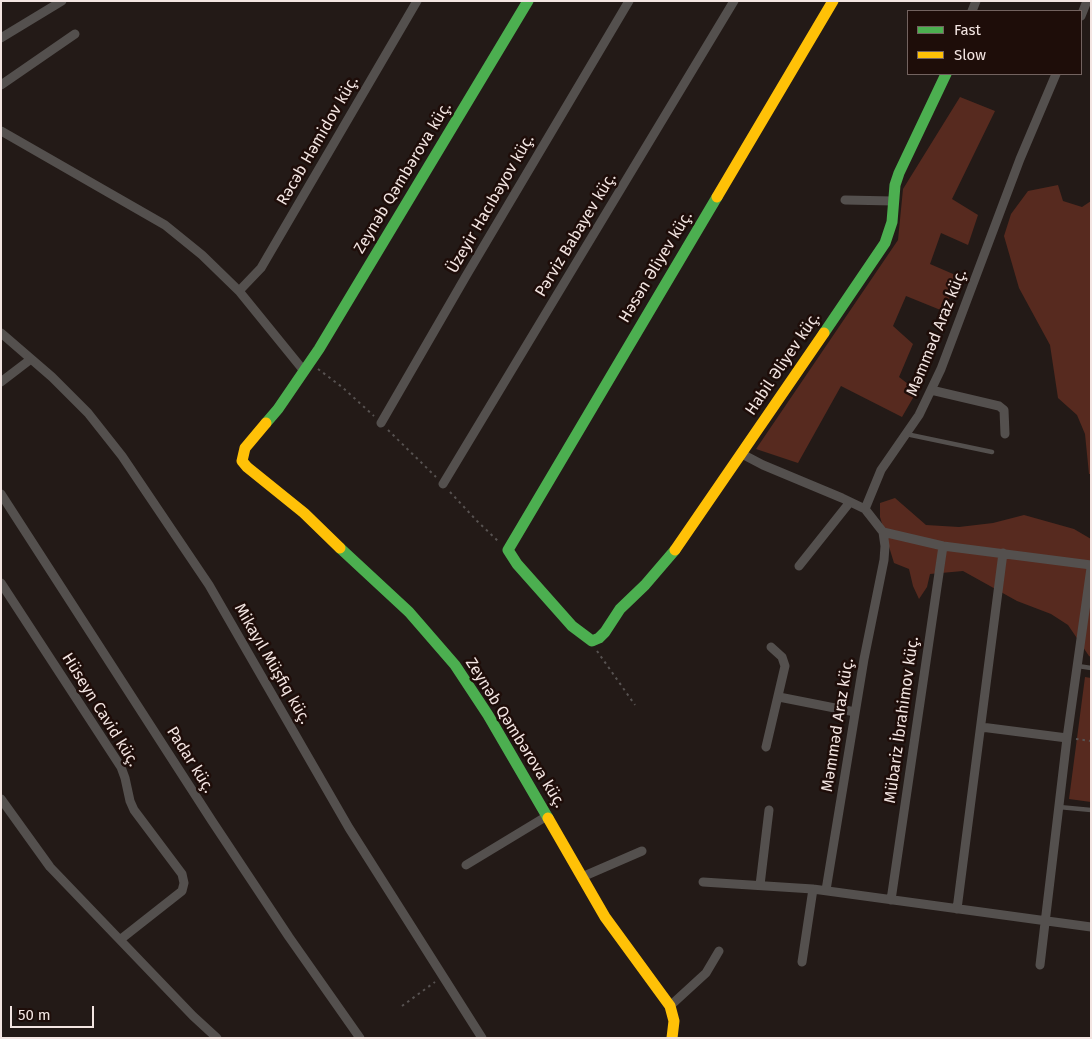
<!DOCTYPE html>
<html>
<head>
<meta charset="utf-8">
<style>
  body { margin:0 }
  #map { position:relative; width:1092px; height:1039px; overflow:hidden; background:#231a17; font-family:"Fira Sans",sans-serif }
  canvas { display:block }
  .frame { position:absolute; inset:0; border:2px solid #f3e5e2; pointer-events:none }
  .legend { position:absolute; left:907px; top:10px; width:175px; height:65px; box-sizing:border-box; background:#1e0d09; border:1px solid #736360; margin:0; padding:6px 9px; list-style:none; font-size:15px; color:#f3e5e2 }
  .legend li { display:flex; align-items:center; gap:10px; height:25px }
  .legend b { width:25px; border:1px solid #736360 }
  .scale { position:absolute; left:10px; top:1006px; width:84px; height:22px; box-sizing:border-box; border:2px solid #f3e5e2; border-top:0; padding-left:6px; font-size:15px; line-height:18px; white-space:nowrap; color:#f3e5e2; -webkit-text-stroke:4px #1e0d09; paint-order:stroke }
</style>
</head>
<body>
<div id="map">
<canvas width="1092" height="1039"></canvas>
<div class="frame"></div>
<ul class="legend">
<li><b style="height:6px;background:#4caf50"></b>Fast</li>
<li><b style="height:6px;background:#ffc107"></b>Slow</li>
</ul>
<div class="scale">50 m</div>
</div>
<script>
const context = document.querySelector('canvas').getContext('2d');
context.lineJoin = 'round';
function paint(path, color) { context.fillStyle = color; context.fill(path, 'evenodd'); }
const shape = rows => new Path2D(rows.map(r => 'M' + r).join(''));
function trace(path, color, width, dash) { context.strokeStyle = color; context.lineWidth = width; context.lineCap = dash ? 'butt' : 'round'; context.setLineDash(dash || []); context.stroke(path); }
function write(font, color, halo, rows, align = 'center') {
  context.font = font + ' "Fira Sans",sans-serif'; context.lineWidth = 5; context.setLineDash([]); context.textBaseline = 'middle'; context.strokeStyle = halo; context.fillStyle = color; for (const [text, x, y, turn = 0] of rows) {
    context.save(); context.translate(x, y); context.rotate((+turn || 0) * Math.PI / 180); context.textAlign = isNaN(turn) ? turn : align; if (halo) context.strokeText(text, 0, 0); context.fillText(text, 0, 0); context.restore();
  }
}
const green = shape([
  [960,97,995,111,952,199,978,215,968,245,941,233,930,264,960,277,943,311,906,296,893,326,913,344,899,377,917,391,902,417,841,386,798,463,756,449,898,240,903,189],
  [1058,185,1063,201,1082,207,1091,201,1091,474,1089,474,1085,434,1077,415,1058,398,1050,345,1019,288,1004,236,1011,214,1028,191],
  [895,498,926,525,959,527,993,523,1024,515,1074,529,1091,539,1091,657,1089,656,1068,625,1051,614,1017,601,963,571,930,574,927,587,919,599,913,586,909,569,894,563,880,517,880,503],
  [1085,677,1091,678,1091,802,1069,799]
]);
const path = shape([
  [318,369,342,387,374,416],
  [388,430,436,477],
  [450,492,477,521,499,542],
  [597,651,635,705],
  [1076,739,1091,741],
  [402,1006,435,982]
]);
const lane = shape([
  [906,434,992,452],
  [1078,666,1091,668],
  [1059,807,1091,810]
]);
const street = shape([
  [972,11,976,1],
  [1081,16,1087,1],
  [1,38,62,1],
  [1,85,75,34],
  [1,131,165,225,202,255,239,291,304,371],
  [845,200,893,201],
  [239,291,261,268,417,1],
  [1,333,52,377,88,413,122,456,209,585,349,828,482,1038],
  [1,382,31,359],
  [931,390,999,406,1004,410,1005,434],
  [381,423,466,276,629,1],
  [742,454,763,465,842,498,865,509],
  [443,484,734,1],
  [1,494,212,821,289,937,360,1038],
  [883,532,943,546,1091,565],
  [799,566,850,502],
  [1,583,121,767,125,778,130,801,134,810,182,874,184,883,182,891,121,939],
  [779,697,855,712],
  [981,727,1067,738],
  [766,747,785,666,782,657,771,647],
  [1,799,50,867,193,1016,217,1038],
  [466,865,547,816],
  [582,877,642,851],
  [703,882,813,889,1091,927],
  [760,885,769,810],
  [826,890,864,659,884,560,885,546,883,532,865,509,881,470,919,415,941,369,1020,159,1056,74],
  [891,900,943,546],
  [957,909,1003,553],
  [802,962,813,889],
  [1040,965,1067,738,1091,568],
  [670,1006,706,973,719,951]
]);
const fast = shape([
  [824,333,885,243,892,222,895,185,899,173,946,74],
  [266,423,278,409,319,349,528,1],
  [340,548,409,612,455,665,488,715,548,818],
  [675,550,645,585,620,609,605,632,599,638,592,641,572,626,517,564,508,550,717,197]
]);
const slow = shape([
  [717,197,833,1],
  [266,423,245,448,242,461,247,467,304,513,340,548],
  [675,550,824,333],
  [548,818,605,917,670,1006,674,1021,672,1038]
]);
const streetNames = [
  ["Rəcəb Həmidov küç.",318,141,-60],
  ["Zeynəb Qəmbərova küç.",403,178,-59],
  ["Üzeyir Hacıbəyov küç.",491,204,-60],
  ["Pərviz Babayev küç.",576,235,-59],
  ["Həsən Əliyev küç.",656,267,-59],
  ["Məmməd Araz küç.",937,333,-68],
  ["Habil Əliyev küç.",783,364,-56],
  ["Mikayıl Müşfiq küç.",272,664,60],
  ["Hüseyn Cavid küç.",100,710,58],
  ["Mübariz İbrahimov küç.",902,720,-82],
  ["Məmməd Araz küç.",838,725,-81],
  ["Zeynəb Qəmbərova küç.",515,733,58],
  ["Padar küç.",190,760,58]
];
paint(green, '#572a1f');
trace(path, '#575251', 2, [2.5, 4]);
trace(lane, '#54504e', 4.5);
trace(street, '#54504e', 9);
trace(fast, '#4caf50', 11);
trace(slow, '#ffc107', 11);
write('16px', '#f3e5e2', '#1e0d09', streetNames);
</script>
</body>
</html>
